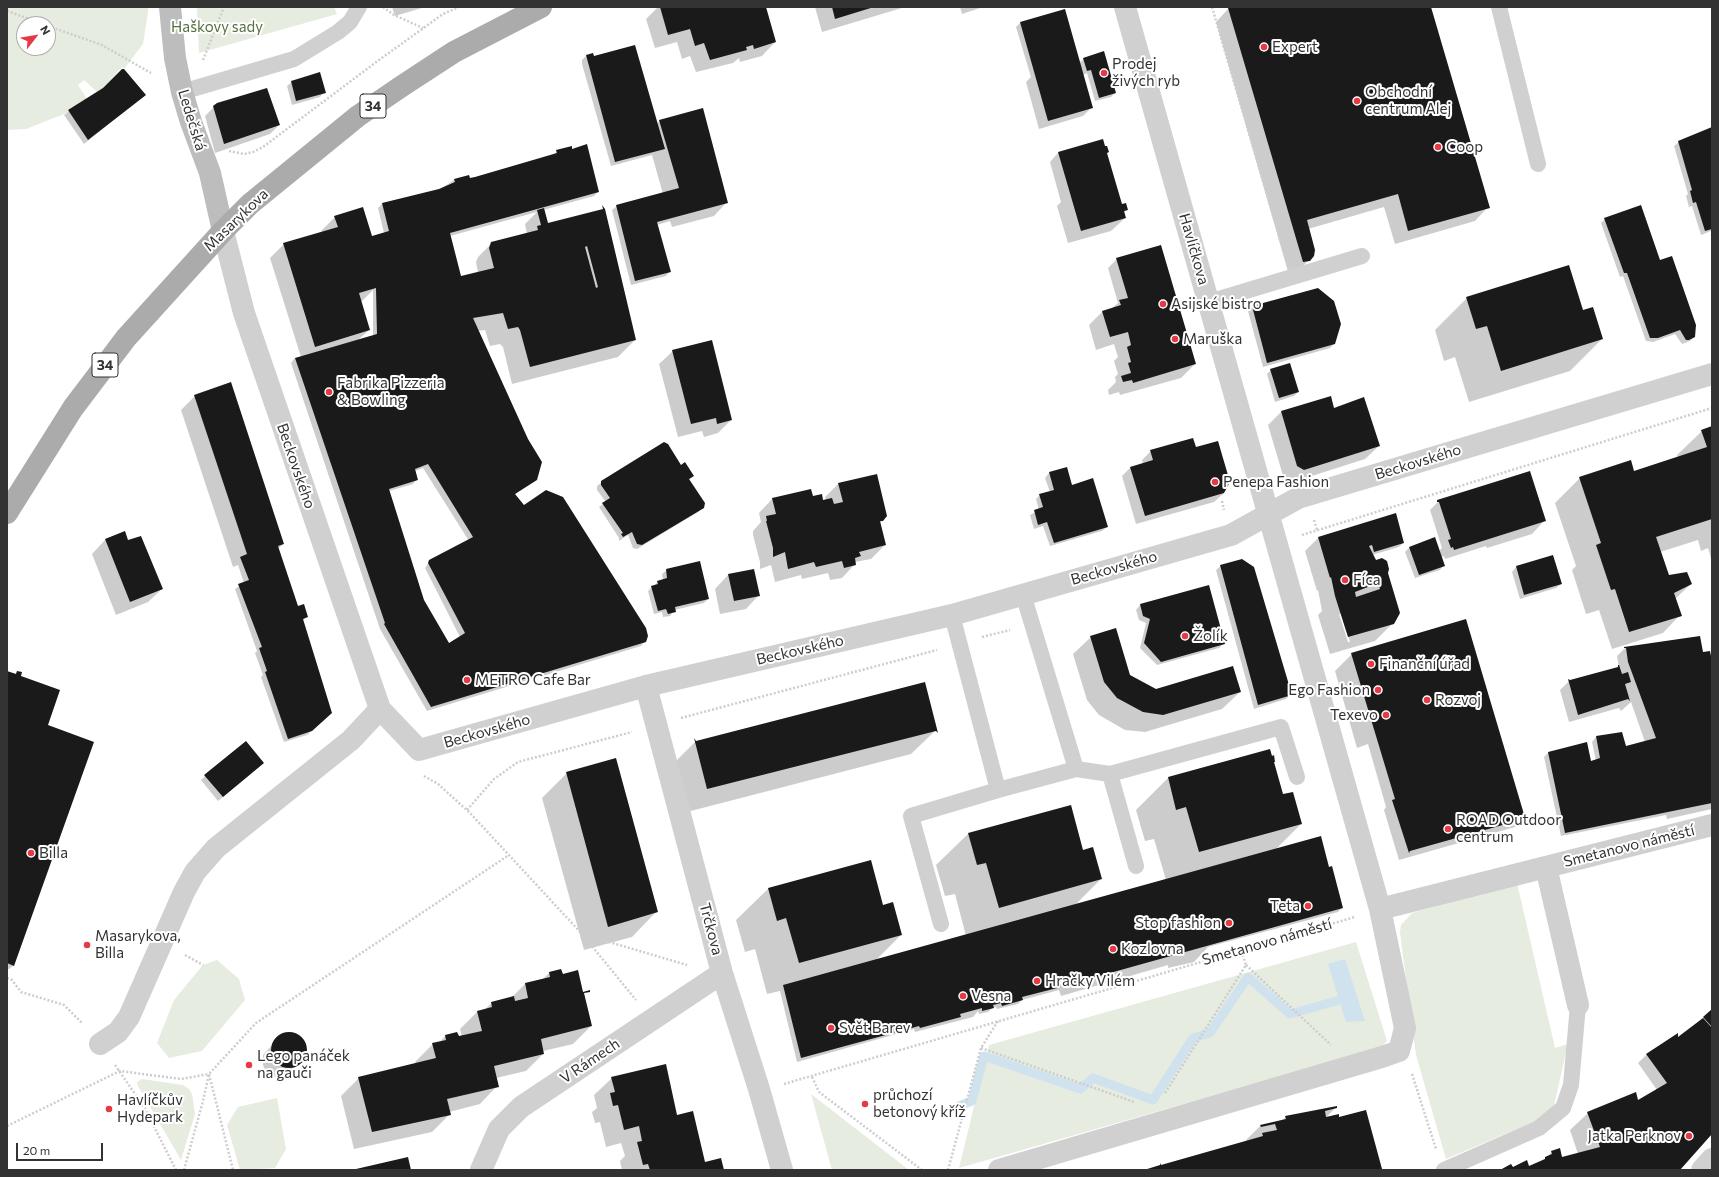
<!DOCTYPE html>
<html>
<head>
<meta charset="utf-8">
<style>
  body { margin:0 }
  #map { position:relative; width:1719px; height:1177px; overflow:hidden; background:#fff; font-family:Commissioner,sans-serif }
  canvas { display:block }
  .frame { position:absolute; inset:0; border:8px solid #333; pointer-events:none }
  .north { position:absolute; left:16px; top:16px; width:40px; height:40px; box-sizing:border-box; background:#fff; border:1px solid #adadad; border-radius:50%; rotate:59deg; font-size:11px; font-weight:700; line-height:16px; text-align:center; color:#333 }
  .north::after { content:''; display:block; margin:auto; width:14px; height:18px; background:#e63946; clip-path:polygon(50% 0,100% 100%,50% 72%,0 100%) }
  .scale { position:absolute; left:16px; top:1143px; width:87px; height:18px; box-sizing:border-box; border:2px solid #333; border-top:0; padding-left:5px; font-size:12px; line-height:14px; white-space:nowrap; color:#333; -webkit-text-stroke:3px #fff; paint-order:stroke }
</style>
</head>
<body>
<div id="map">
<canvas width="1719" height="1177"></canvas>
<div class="frame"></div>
<div class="north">N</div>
<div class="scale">20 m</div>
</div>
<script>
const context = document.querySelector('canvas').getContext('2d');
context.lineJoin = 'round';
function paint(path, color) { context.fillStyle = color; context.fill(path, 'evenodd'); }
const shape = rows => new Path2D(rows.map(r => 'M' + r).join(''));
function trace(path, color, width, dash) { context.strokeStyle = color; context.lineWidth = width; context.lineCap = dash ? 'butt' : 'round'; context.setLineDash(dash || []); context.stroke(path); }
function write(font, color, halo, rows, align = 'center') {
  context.font = font + ' Commissioner,sans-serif'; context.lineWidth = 4; context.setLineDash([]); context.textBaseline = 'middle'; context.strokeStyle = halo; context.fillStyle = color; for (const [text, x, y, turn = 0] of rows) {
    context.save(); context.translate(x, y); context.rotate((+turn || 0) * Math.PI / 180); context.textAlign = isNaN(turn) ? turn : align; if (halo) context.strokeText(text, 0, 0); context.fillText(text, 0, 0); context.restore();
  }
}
const green = shape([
  [7,7,148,7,148,12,143,44,124,69,122,67,103,88,97,92,84,80,78,85,87,99,68,110,69,112,26,129,7,130],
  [24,24,48,24,48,48,24,48],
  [197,7,334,7,337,14,199,53],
  [1517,883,1555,1048,1568,1044,1553,1110,1552,1114,1446,1159,1416,1055,1400,933,1401,925,1412,913],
  [1356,942,1387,1041,1380,1048,959,1168,989,1045],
  [217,960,239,979,245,1000,202,1051,169,1058,157,1043,174,1000,203,965],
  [142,1079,183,1085,189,1089,192,1094,195,1114,181,1160,138,1086,137,1082],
  [811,1094,909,1170,832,1170],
  [277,1098,286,1149,275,1168,240,1170,227,1125,238,1107]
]);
const water = shape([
  [1345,959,1365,1021,1346,1022,1328,964]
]);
const shadow = shape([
  [392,7,425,7,395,16],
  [658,7,764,7,775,42,762,56,740,62,739,58,733,63,696,72,690,56,682,59,677,42,655,48,646,19],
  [815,7,905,7,822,32],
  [960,7,983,7,962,14],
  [1234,7,1430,7,1488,207,1475,221,1395,244,1384,207,1308,229,1309,260,1295,274,1289,275,1216,22,1229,8],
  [1020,23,1079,63,1084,59,1115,93,1111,97,1095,101,1087,73,1083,75,1092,107,1083,116,1039,129,1026,82,1031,77,1016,27],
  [586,56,593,58,656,124,660,121,727,202,714,216,672,227,670,221,657,225,670,271,666,276,631,285,612,210,617,206,663,194,652,155,611,166,582,64,582,60],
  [292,82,324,92,320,97,292,105,287,86],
  [103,88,140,99,84,144,64,115],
  [217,104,279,125,270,134,215,153,205,116],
  [1712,128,1712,234,1711,231,1701,235,1692,206,1689,207,1686,196,1688,194,1674,146,1679,142],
  [1104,148,1108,152,1106,154,1122,206,1127,210,1123,213,1125,218,1111,231,1068,243,1057,206,1061,202,1050,162,1058,153],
  [557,151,598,192,594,196,543,210,547,224,604,210,635,340,618,357,512,384,503,347,500,344,490,346,485,330,477,331,536,479,514,495,645,641,641,646,427,711,380,629,291,363,295,358,301,357,270,258,284,244,322,232,321,231,335,217,371,237,384,233,378,208,382,204,439,190,454,180,469,179,552,156],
  [537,212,525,224,527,234,492,243,478,257,476,262,478,273,461,277,450,236],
  [373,290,373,336,358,340,369,330,361,302],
  [423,468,469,541,430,561,425,568,460,637,448,644,423,601,389,491,413,484,417,479,415,471],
  [1605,219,1659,262,1694,337,1690,341,1682,344,1675,334,1653,342,1646,341,1623,276,1620,277,1601,223],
  [1117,259,1195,364,1181,378,1120,395,1119,392,1109,395,1108,390,1116,382,1115,377,1118,374,1114,361,1118,357,1114,344,1096,350,1089,325,1102,312,1111,309,1118,303,1108,268],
  [1317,289,1334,344,1330,348,1263,367,1248,311,1252,307],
  [1467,298,1582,311,1602,339,1570,371,1469,402,1455,357,1444,361,1435,330],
  [673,351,731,420,718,433,704,437,702,431,678,437,659,364],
  [1271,370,1298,392,1294,396,1275,402,1267,374],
  [195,396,283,544,278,549,298,607,307,616,302,621,327,717,307,735,284,742,261,677,263,675,255,653,257,651,235,589,244,583,238,565,233,567,181,410],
  [1334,409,1379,446,1365,459,1290,483,1284,479,1268,425,1282,411],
  [1712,427,1712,562,1708,548,1701,551,1698,540,1660,552,1665,578,1676,574,1691,584,1675,599,1680,615,1663,633,1612,649,1599,610,1586,614,1572,570,1576,566,1555,503,1580,478,1634,473,1678,458,1677,455,1702,431],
  [1195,449,1224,493,1214,502,1136,524,1122,476,1131,467,1143,464,1142,460,1151,451],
  [681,466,693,476,689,480,703,507,698,512,637,549,633,548,628,535,619,541,619,538,599,507,606,502,597,490,597,486,602,482],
  [1049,473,1071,486,1107,527,1102,531,1050,546,1043,526,1034,529,1030,515,1039,510,1036,499,1040,495,1050,492,1045,478],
  [838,484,882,521,880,523,885,545,871,559,855,562,855,564,842,578,830,580,828,573,802,579,801,575,775,582,771,565,760,569,760,562,753,535,753,531,761,522,759,513,772,499,812,497,822,501,826,500,825,497],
  [1439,501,1545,520,1532,534,1487,548,1486,546,1445,559,1444,556,1441,557,1444,565,1440,570,1415,578,1405,552,1409,548,1439,551,1442,548,1430,510],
  [124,532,128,542,162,589,148,602,116,615,92,554,105,540],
  [1318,538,1403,543,1399,547,1372,555,1387,573,1393,623,1375,641,1330,654,1318,615,1322,611,1318,590,1317,591,1305,551],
  [1339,614,1341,614,1350,642,1348,642],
  [1552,557,1561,584,1556,588,1520,599,1512,572,1516,567],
  [1221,566,1290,695,1286,699,1254,709,1216,570],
  [667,570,708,599,704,603,674,610,670,616,663,617,662,612,654,614,648,591,658,582,663,580,662,574],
  [753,570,759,595,746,609,720,614,715,589,728,575],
  [1208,586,1224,643,1219,648,1157,665,1140,648,1146,623,1139,620,1136,610,1140,605],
  [1091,637,1129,675,1156,690,1240,692,1222,709,1145,732,1125,730,1099,715,1087,700,1073,654],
  [1626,647,1703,653,1712,666,1712,809,1667,819,1666,815,1561,836,1544,757,1549,752,1590,762,1596,761,1592,742,1596,737,1622,733,1625,747,1645,742,1631,702,1621,711,1619,708,1569,722,1560,690,1569,681,1619,668,1617,656],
  [1352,654,1524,818,1515,827,1399,860,1384,810,1386,807,1368,744,1357,748,1335,671],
  [7,672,15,674,17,672,46,726,14,965,9,969,7,969],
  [936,730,911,754,683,813,671,766,695,742],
  [1270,750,1282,796,1301,824,1275,850,1329,869,1342,908,1338,912,1208,947,1194,962,1168,968,1168,965,1061,996,1059,990,1022,1000,1018,1004,997,1009,996,1007,992,1008,988,1012,979,1014,978,1011,973,1017,950,1023,915,1032,914,1029,797,1062,780,991,767,994,755,949,745,952,736,920,768,889,883,906,901,935,875,961,966,936,955,894,945,896,936,865,968,834,1083,851,1101,879,1076,904,1166,880,1154,839,1145,841,1136,810,1168,778],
  [263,763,218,801,201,780,205,776],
  [567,773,656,912,632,937,584,950,542,798],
  [549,973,591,1026,573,1044,543,1051,543,1054,526,1071,496,1078,497,1086,480,1104,449,1112,450,1114,432,1132,354,1149,341,1096,359,1078,416,1064,415,1062,433,1044,439,1043,446,1035,462,1037,460,1029,478,1011,484,1010,492,1003,511,998,525,984,542,980],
  [1712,1010,1712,1133,1678,1170,1501,1170,1511,1165,1513,1168,1529,1167,1542,1161,1552,1152,1561,1158,1578,1154,1570,1130,1588,1113,1638,1102,1657,1090,1638,1063,1647,1054,1677,1039,1697,1024],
  [293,1034,298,1036,305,1045,305,1055,289,1074,278,1077,273,1076,265,1070,263,1065,263,1055,281,1035],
  [612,1078,677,1116,705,1163,723,1170,622,1170,620,1161,625,1156,621,1143,606,1147,600,1122,595,1123,592,1112,597,1108,594,1095],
  [1336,1107,1325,1119,1338,1118,1365,1111,1380,1170,1146,1170,1247,1142,1246,1140,1260,1126,1282,1120,1286,1117]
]);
const stream = shape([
  [959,1106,972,1101,984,1056,1080,1089,1093,1078,1153,1100,1193,1038,1210,1033,1248,977,1290,1014,1347,998]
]);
const building = shape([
  [660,7,766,7,776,42,754,49,753,45,746,47,747,50,710,60,704,43,695,46,690,29,668,35],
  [832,7,874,7,835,19],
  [1431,7,1490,208,1408,231,1398,194,1307,220,1315,250,1314,256,1310,261,1303,262,1228,8],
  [1065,9,1093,108,1048,121,1020,22],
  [635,45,665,149,615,162,586,55,593,53,594,56],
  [1104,51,1116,93,1099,98,1091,70,1087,71,1083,58],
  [122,69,124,69,146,95,88,140,68,110,103,88],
  [320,72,326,93,296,101,291,81],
  [267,88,280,125,224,144,213,106,217,103],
  [703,108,728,203,657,222,671,272,635,281,616,205,679,188,659,120],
  [1712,127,1712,229,1705,231,1696,202,1693,203,1690,191,1692,190,1678,141],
  [1103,139,1105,146,1107,146,1109,152,1107,153,1122,204,1126,203,1128,210,1124,211,1126,218,1081,231,1058,152],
  [587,144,599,192,450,233,461,276,494,268,489,248,491,242,538,230,537,226,541,225,537,210,544,208,548,223,603,209,602,205,605,209,636,340,530,367,520,330,518,327,508,329,503,313,473,318,528,439,542,462,537,480,515,494,524,505,546,490,563,497,646,628,648,636,646,642,431,707,384,624,385,623,295,358,377,334,376,288,359,293,370,330,315,347,283,243,338,227,334,216,363,207,372,236,389,231,382,203,439,189,455,182,454,179,469,175,470,178,475,177,557,153,556,150,572,146,572,149],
  [587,246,598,287,596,288,585,247],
  [428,464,473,537,429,560,428,563,465,633,449,643,424,600,389,489,418,480,415,469],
  [1641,205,1660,260,1672,256,1696,325,1695,337,1689,340,1686,340,1680,330,1658,338,1650,338,1627,273,1624,273,1604,218],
  [1161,245,1196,364,1133,383,1132,380,1123,382,1121,376,1131,373,1128,363,1131,362,1127,347,1131,345,1128,332,1110,337,1102,311,1121,305,1119,300,1128,298,1116,258],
  [1569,265,1583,310,1593,307,1603,339,1501,371,1487,326,1476,329,1466,297],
  [1318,288,1334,301,1341,324,1335,344,1267,363,1252,306],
  [712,340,732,420,717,424,716,418,691,424,672,350],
  [1290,363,1299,392,1279,398,1270,369],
  [231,382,284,544,278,546,298,606,304,604,308,617,303,619,332,713,312,731,288,739,265,672,267,671,259,648,262,647,238,584,249,580,240,557,247,554,194,395],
  [1331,396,1334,408,1364,397,1380,446,1304,470,1297,466,1281,411],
  [1712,426,1712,519,1656,537,1669,575,1687,572,1692,584,1674,593,1682,616,1629,632,1615,589,1611,590,1596,545,1601,543,1579,477,1631,460,1634,471,1707,447,1701,430],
  [1193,438,1196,447,1218,441,1230,482,1224,493,1145,516,1130,467,1153,460,1150,450],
  [664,442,668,444,681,465,685,462,694,476,689,479,705,503,704,508,642,545,637,544,632,532,623,537,621,534,623,533,602,503,610,498,601,485,601,481],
  [1067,467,1072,485,1093,478,1108,527,1054,543,1047,522,1038,525,1034,510,1043,507,1039,494,1054,490,1049,472],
  [1530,471,1546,521,1454,550,1453,547,1451,548,1448,540,1451,539,1439,502,1437,502,1437,500],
  [877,474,887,516,883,521,880,521,886,545,859,552,861,556,855,558,856,565,844,568,842,561,816,567,814,562,788,569,785,552,773,557,773,548,766,521,767,521,766,516,776,514,772,498,811,489,813,496,822,494,823,500,832,498,834,504,843,502,838,483],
  [1396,513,1404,543,1374,552,1372,545,1369,546,1376,560,1382,558,1387,561,1389,569,1388,573,1400,613,1394,624,1348,637,1335,596,1331,577,1330,578,1318,537],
  [1378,583,1380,589,1356,597,1355,592],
  [125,531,128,540,141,536,163,589,130,602,105,539],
  [1435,537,1445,566,1419,575,1409,547],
  [1553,555,1562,584,1524,595,1516,566],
  [1242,559,1254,567,1292,695,1258,705,1220,565],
  [700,561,709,599,675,607,676,612,668,614,666,609,658,611,651,586,658,584,657,581,667,578,666,569],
  [754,569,760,596,734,601,728,574],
  [1209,585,1225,644,1161,662,1144,643,1150,619,1143,616,1140,604],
  [1466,619,1526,821,1524,819,1410,851,1409,853,1392,800,1395,799,1351,653],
  [1116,628,1130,675,1156,689,1233,666,1241,692,1163,715,1143,712,1117,698,1104,682,1090,636],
  [1700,636,1703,652,1710,651,1712,661,1712,803,1565,833,1548,752,1587,742,1591,761,1600,758,1596,736,1622,732,1626,746,1656,738,1628,662,1626,648,1624,648,1624,647],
  [1618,665,1619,665,1622,674,1628,672,1631,682,1625,684,1630,701,1628,699,1578,715,1568,679,1570,680,1618,667],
  [7,671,16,674,17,671,22,672,21,676,60,690,48,725,94,742,14,966,7,963],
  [925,682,938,733,936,731,707,789,694,738,696,741],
  [246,741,264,763,223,797,204,775],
  [1270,749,1272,756,1274,755,1275,762,1274,762,1283,794,1293,792,1302,824,1199,852,1186,807,1176,810,1168,777],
  [616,758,658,912,608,927,566,772],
  [1071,805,1083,850,1093,847,1102,879,999,908,986,863,977,865,968,833],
  [1321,836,1329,867,1332,866,1343,908,1074,983,1073,977,1059,981,1057,972,1061,987,1022,997,1023,1000,1002,1006,1001,1003,993,1005,994,1008,982,1011,982,1008,960,1014,961,1017,920,1028,919,1026,801,1058,783,985],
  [871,860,883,905,893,902,902,935,799,963,786,918,777,921,768,888],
  [561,969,563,974,578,970,583,992,590,990,590,992,584,993,592,1026,541,1039,544,1054,494,1066,499,1087,447,1099,451,1115,372,1132,358,1077,436,1058,432,1043,446,1040,445,1035,457,1032,459,1036,482,1031,477,1011,492,1007,491,1002,514,996,515,1001,528,998,525,983,550,977,549,972],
  [1712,1009,1712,1027,1703,1017],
  [1703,1018,1712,1028,1712,1134,1680,1170,1500,1170,1511,1164,1513,1167,1527,1160,1529,1166,1545,1159,1545,1157,1552,1154,1551,1151,1560,1148,1562,1157,1600,1147,1587,1112,1636,1092,1638,1100,1667,1083,1646,1054,1678,1033,1678,1037],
  '271 1050a18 18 0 1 1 36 0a18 18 0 1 1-36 0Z',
  [666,1064,677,1115,693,1111,705,1162,721,1158,724,1170,650,1170,648,1164,643,1165,637,1142,642,1141,639,1126,624,1130,618,1105,613,1106,610,1093,615,1092,611,1077],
  [1337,1106,1337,1108,1325,1111,1326,1117,1339,1114,1339,1117,1366,1110,1382,1169,1144,1170,1160,1165,1161,1163,1161,1165,1263,1136,1262,1133,1277,1130,1275,1124,1261,1127,1260,1125,1286,1119,1285,1116],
  [408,1157,411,1170,356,1170,356,1169]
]);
const path = shape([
  [383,7,394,15,423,28],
  [1212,7,1285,256],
  [7,11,43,24],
  [48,26,102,45,151,73],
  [203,60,224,7],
  [229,151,244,154,253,152,263,147,379,60,443,14,459,7],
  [1222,501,1224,510],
  [1314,520,1317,530],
  [1302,535,1712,408],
  [982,637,1010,630],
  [681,718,937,650],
  [424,776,438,784,470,813,582,934,687,965],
  [467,810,494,779,518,762,632,732],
  [582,934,636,1000],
  [185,955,203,965],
  [1246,965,1331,1045],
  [7,978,12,980,21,992,64,1005,83,1024],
  [981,1048,1134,1102],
  [115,1065,144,1107,176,1170],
  [1412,1074,1436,1149],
  [812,1077,819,1092,922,1170],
  [784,1084,1355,917],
  [1165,1093,1246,965,1241,950],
  [7,1126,120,1071,181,1079,209,1074,233,1170],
  [184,1170,203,1101,209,1074,256,1023,509,855],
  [948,1170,981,1048,998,1021]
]);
const lane = shape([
  [1499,7,1538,164],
  [182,92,294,59,338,32,350,22,359,7],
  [1209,302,1362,256],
  [952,615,998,790,1076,769,1023,594],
  [1076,769,1110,774,1281,727,1297,777],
  [1110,774,1136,866],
  [941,924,911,816,998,790],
  [1444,1170,1539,1128,1563,1108,1571,1085,1578,1005]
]);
const street = shape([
  [223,231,244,313,380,709,419,750,646,686,952,615,1231,535,1298,498,1712,374],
  [646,686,722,973,759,1089,782,1170],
  [1546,867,1578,1005],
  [1380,909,1712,825],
  [100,1044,118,1032,129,1017,184,892,195,872,216,848,351,740,380,709],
  [481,1170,499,1129,521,1107,722,973],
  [999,1170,1382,1057,1399,1051,1405,1028,1380,909,1125,7],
  [1702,1170,1712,1159]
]);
const secondary = shape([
  [170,7,175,58,182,92,191,122,210,173,223,231]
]);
const primary = shape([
  [7,513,73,408,126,338,223,231,250,204,358,116,402,86,454,52,541,7]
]);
const markers = [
  [1264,47,4,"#e63946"],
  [1104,73,4,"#e63946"],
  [1357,101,4,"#e63946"],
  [1438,147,4,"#e63946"],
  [1163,304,4,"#e63946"],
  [1175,339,4,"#e63946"],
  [329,392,4,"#e63946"],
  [1215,482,4,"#e63946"],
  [1345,580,4,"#e63946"],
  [1185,636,4,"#e63946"],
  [1371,664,4,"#e63946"],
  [467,680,4,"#e63946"],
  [1378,690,4,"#e63946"],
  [1427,700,4,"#e63946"],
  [1386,715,4,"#e63946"],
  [1448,829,4,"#e63946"],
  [31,853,4,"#e63946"],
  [1308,906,4,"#e63946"],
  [1229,923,4,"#e63946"],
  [87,945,4,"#e63946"],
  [1113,949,4,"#e63946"],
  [1037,981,4,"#e63946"],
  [963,996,4,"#e63946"],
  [831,1028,4,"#e63946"],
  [249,1065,4,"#e63946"],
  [865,1104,4,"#e63946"],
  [109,1109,4,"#e63946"],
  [1689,1136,4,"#e63946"]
];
const shields = [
  [373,106,26],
  [105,365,26]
];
const shieldNames = [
  ["34",373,106],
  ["34",105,365]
];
const parkNames = [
  ["Haškovy sady",217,27]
];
const poiNames = [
  ["Expert",1272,47],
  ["Prodej",1112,64],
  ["živých ryb",1112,81],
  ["Obchodní",1365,92],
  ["centrum Alej",1365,109],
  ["Coop",1446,147],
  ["Asijské bistro",1171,304],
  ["Maruška",1183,339],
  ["Fabrika Pizzeria",337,383],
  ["& Bowling",337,400],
  ["Penepa Fashion",1223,482],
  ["Fíca",1353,580],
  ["Žolík",1193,636],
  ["Finanční úřad",1379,664],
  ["METRO Cafe Bar",475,680],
  ["Ego Fashion",1370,690,"right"],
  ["Rozvoj",1435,700],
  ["Texevo",1378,715,"right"],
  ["ROAD Outdoor",1456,820],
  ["centrum",1456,837],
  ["Billa",39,853],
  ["Teta",1300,906,"right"],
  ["Stop fashion",1221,923,"right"],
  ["Masarykova,",95,936],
  ["Billa",95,953],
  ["Kozlovna",1121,949],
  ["Hračky Vilém",1045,981],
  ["Vesna",971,996],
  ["Svět Barev",839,1028],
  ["Lego panáček",257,1056],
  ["na gauči",257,1073],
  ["průchozí",873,1095],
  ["betonový kříž",873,1112],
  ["Havlíčkův",117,1100],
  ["Hydepark",117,1117],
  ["Jatka Perknov",1681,1136,"right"]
];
const streetNames = [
  ["Ledečská",192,120,73],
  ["Masarykova",236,220,-44],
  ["Havlíčkova",1194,249,74],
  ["Beckovského",1418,462,-17],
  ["Beckovského",296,466,71],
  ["Beckovského",1114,568,-16],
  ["Beckovského",800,650,-13],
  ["Beckovského",487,731,-16],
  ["Smetanovo náměstí",1629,846,-14],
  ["Trčkova",711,929,75],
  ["Smetanovo náměstí",1267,942,-16],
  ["V Rámech",590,1061,-34]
];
paint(green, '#e6ecdf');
paint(water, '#cfe2ee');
paint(shadow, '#0003');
trace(stream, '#cfe2ee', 9);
paint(building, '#1a1a1a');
trace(path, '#cdcdcd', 2.5, [2, 2]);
trace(lane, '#d0d0d0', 16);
trace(street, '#d0d0d0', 22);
trace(secondary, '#bdbdbd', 22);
trace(primary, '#ababab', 22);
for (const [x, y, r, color] of markers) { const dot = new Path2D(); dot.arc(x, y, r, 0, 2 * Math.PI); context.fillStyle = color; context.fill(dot); trace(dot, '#fff', 1.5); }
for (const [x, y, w] of shields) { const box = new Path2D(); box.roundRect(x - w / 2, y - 12, w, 24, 3); context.fillStyle = '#fff'; context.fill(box); trace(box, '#333', 1); }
write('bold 14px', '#333', null, shieldNames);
write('15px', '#56703f', '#fff', parkNames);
write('15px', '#333', '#fff', poiNames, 'left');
write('15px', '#333', '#fff', streetNames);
</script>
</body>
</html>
